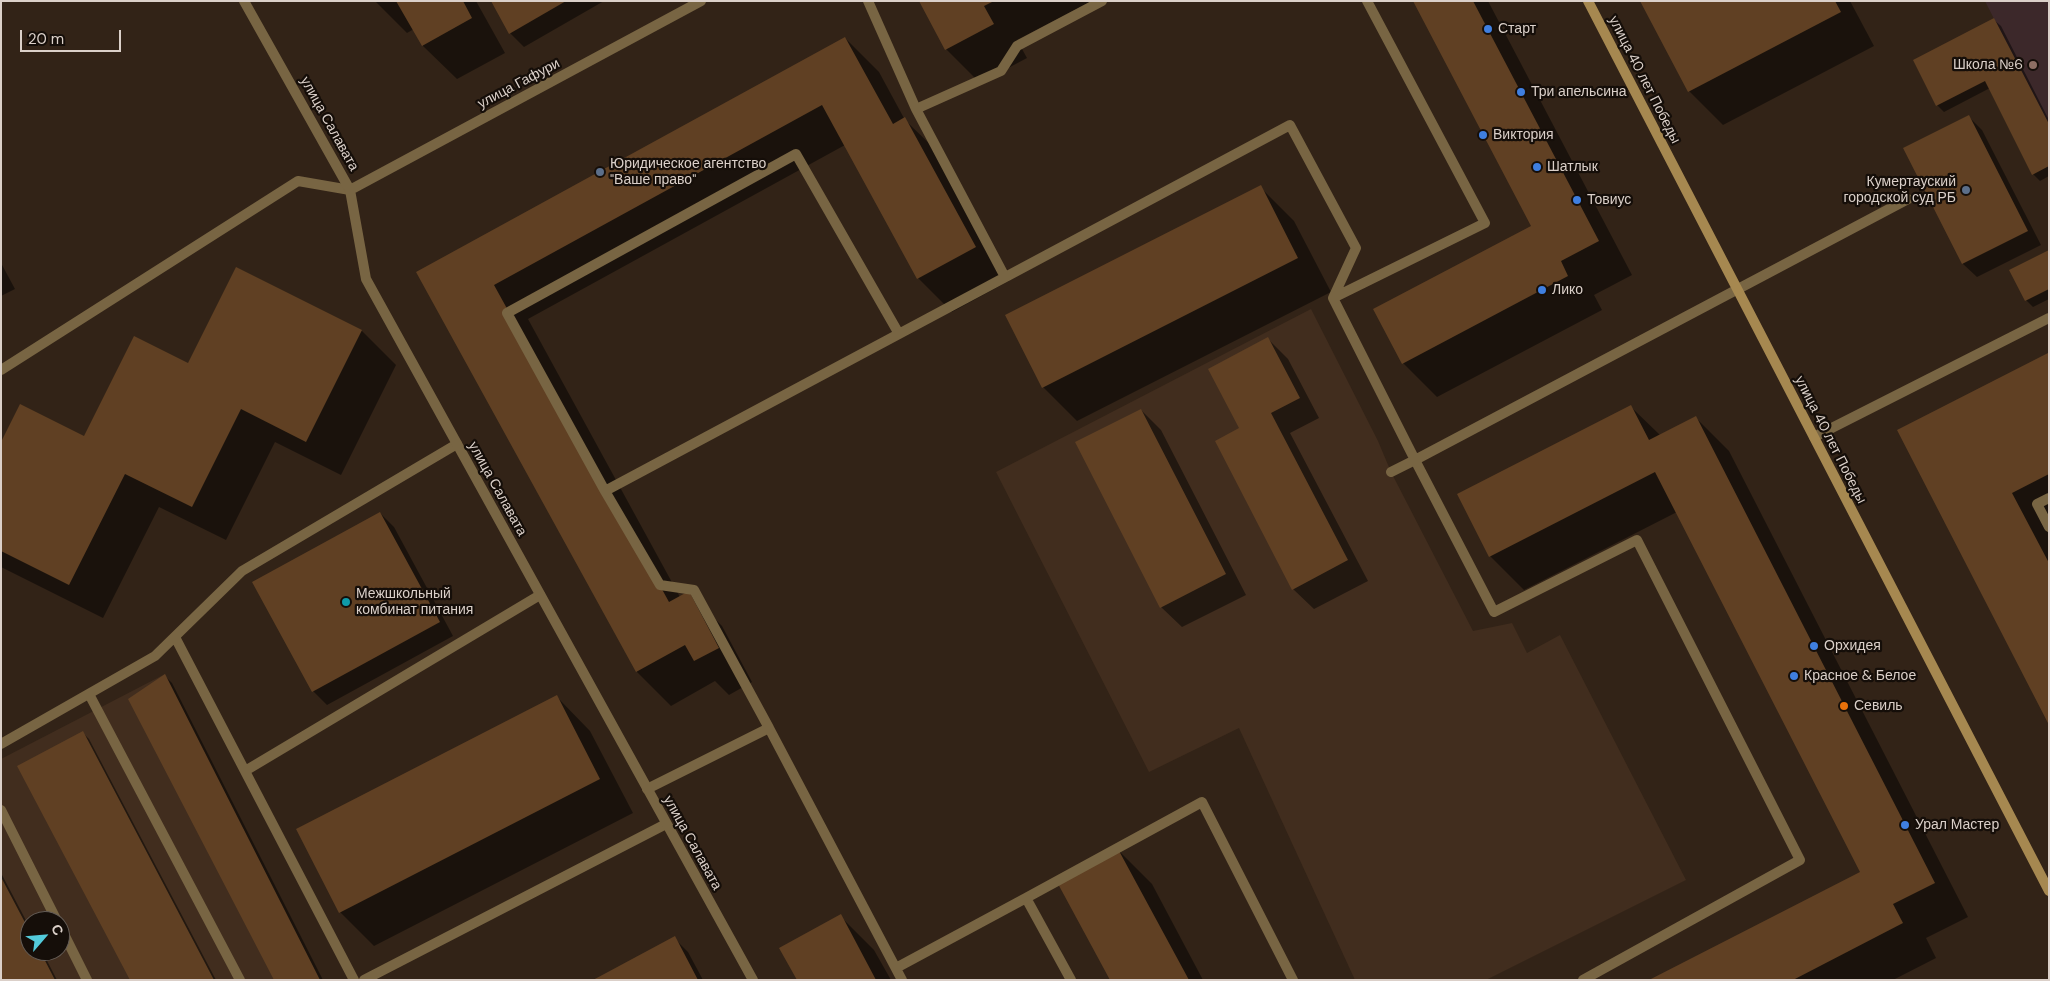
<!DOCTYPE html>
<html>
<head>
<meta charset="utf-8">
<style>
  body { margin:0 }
  #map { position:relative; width:2050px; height:981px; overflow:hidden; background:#322317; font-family:"DM Sans",sans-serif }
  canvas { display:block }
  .frame { position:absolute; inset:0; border:2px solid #dbd0c9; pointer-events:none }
  .north { position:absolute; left:20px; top:911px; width:50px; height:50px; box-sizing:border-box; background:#150e09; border:1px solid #645c56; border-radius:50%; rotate:63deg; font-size:14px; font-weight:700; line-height:20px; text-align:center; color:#dbd0c9 }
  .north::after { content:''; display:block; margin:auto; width:18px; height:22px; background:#53cbdb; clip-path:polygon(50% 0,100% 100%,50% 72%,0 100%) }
  .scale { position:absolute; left:20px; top:30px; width:101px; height:22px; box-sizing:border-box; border:2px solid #dbd0c9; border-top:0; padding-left:6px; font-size:15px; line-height:18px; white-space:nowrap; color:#dbd0c9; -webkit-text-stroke:4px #150e09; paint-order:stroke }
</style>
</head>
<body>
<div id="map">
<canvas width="2050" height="981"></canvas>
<div class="frame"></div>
<div class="north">С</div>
<div class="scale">20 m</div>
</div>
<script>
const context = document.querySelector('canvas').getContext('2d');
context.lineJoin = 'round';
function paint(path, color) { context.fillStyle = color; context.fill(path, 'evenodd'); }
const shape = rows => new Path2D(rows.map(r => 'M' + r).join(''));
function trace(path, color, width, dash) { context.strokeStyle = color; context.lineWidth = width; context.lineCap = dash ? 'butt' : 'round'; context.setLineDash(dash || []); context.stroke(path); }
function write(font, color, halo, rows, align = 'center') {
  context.font = font + ' "DM Sans",sans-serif'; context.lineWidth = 4.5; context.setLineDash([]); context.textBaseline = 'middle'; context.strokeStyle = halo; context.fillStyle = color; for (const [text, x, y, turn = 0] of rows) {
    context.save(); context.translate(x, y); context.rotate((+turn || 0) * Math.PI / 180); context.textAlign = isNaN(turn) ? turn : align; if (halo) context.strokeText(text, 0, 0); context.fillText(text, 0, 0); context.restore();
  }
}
const built = shape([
  [1311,309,1378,441,1391,472,1473,631,1512,623,1527,653,1560,635,1686,880,1486,980,1355,980,1239,728,1149,772,996,472],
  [165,674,320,980,1,980,1,759],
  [30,921,60,921,60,951,30,951]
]);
const education = shape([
  [1985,1,2049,1,2049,128]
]);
const shadow = shape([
  [375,1,476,1,505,53,457,79,423,46,414,29,407,33],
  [492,1,604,1,524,47,510,33],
  [920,1,1092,1,1017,40,1027,58,980,83,946,49],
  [1415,1,1488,1,1632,275,1594,295,1602,310,1437,397,1403,363,1533,226],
  [1642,1,1850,1,1874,46,1723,125,1689,91],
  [1994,20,2001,26,2049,120,2049,176,2040,181,2033,174,1990,88,1944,112,1937,105],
  [845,38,879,72,905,120,939,153,1009,281,952,312,918,278,845,145,528,319,680,597,688,592,722,626,752,682,729,695,715,681,671,706,637,672,418,273],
  [1968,116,1982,130,2041,245,1977,277,1963,264,1905,149],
  [1260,187,1294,221,1331,292,1077,421,1043,387],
  [2049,251,2049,299,2033,307,2026,300,2011,270],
  [1,263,15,289,1,296],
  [237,268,362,331,396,365,341,475,275,442,226,540,159,507,103,618,1,567,1,445,85,437,188,364],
  [1268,339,1288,359,1319,418,1290,433,1368,581,1314,609,1293,589,1240,428],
  [2048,354,2049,526,2045,527,2049,534,2049,723,1899,431],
  [1631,407,1660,435,1695,417,1729,451,1968,917,1926,938,1936,958,1893,980,1652,980,1862,872,1677,512,1524,590,1490,556],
  [1141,410,1161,430,1246,595,1182,627,1161,607],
  [380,513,394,527,453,636,327,705,313,691],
  [165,676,172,683,323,980,275,980],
  [557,697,590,731,633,813,374,946,340,912],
  [83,733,89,739,216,980,132,980],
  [1118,850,1152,884,1203,980,1111,980],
  [1,873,30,928,30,951,42,951,57,980,1,980],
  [840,916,874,950,891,980,798,980],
  [674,938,688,952,703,980,595,980]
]);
const building = shape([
  [396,1,463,1,472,18,422,46],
  [491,1,566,1,509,34],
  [919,1,994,1,984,6,994,24,945,50],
  [1413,1,1473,1,1599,241,1561,261,1568,276,1402,364,1373,309,1531,226],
  [1640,1,1835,1,1841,12,1688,92],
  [1994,18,2049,124,2049,166,2032,175,1985,81,1936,106,1913,60],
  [845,37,893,124,905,117,976,247,917,279,822,105,494,285,669,602,689,591,719,648,694,661,685,645,636,672,416,272],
  [1969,115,2028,231,1962,264,1903,148],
  [1261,185,1298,258,1042,388,1005,315],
  [2049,250,2049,289,2025,301,2009,270],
  [236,267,362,330,306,442,241,409,192,507,125,474,69,585,1,551,1,442,20,404,84,436,134,336,188,363],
  [1268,337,1300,398,1271,413,1348,560,1292,590,1215,441,1239,428,1208,369],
  [2048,353,2049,474,2012,493,2049,563,2049,725,1897,430],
  [1631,405,1649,440,1696,416,1935,883,1893,904,1903,923,1793,980,1649,980,1860,872,1655,472,1489,557,1457,494],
  [1141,409,1226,574,1160,608,1075,442],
  [380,512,440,622,312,692,252,582],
  [165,674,320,980,274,980,128,699],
  [557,695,600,779,339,913,296,829],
  [83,731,214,980,130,980,17,766],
  [1118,849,1189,980,1110,980,1057,882],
  [1,877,30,932,30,951,40,951,55,980,1,980],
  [841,914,876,980,797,980,779,948],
  [675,936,698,980,593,980]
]);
const service = shape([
  [868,1,916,109,1001,71,1017,46,1102,1],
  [1367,1,1485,223,1333,298,1415,460,1391,472],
  [916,109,1005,277],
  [1,370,298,181,350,190],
  [1814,437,2049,318],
  [605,491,1290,125,1356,248,1333,298],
  [2049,498,2037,504,2049,527],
  [175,637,354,980],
  [89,694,240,980],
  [769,728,694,590,660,585,605,491,507,313,796,154,899,334],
  [1,744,155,656,242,571,457,444],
  [245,771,540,595],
  [647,789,769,728,902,980],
  [1,810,57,921],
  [60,926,87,980],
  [896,968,1026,898],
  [364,980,666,824],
  [1071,980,1026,898,1202,802,1293,980],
  [1583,980,1800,860,1637,540,1494,612,1415,460,1908,199]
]);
const tertiary = shape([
  [244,1,350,190,366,279,753,980],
  [350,190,701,1]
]);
const secondary = shape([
  [1588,1,2049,891]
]);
const markers = [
  [1488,29,5,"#3f7fe0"],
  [2033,65,5,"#8d6e63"],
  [1521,92,5,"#3f7fe0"],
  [1483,135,5,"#3f7fe0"],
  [1537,167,5,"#3f7fe0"],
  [600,172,5,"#5c6f8a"],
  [1966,190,5,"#5c6f8a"],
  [1577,200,5,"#3f7fe0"],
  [1542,290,5,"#3f7fe0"],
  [346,602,5,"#0f9aa8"],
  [1814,646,5,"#3f7fe0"],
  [1794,676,5,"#3f7fe0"],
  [1844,706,5,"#e8710a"],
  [1905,825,5,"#3f7fe0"]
];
const poiNames = [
  ["Старт",1498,29],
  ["Школа №6",2023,65,"right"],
  ["Три апельсина",1531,92],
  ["Виктория",1493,135],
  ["Юридическое агентство",610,164],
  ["\"Ваше право\"",610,180],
  ["Шатлык",1547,167],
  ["Кумертауский",1956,182,"right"],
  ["городской суд РБ",1956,198,"right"],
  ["Товиус",1587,200],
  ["Лико",1552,290],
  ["Межшкольный",356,594],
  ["комбинат питания",356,610],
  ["Орхидея",1824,646],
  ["Красное & Белое",1804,676],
  ["Севиль",1854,706],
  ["Урал Мастер",1915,825]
];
const streetNames = [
  ["улица 40 лет Победы",1644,80,63],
  ["улица Гафури",519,84,-28],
  ["улица Салавата",329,124,61],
  ["улица 40 лет Победы",1830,440,63],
  ["улица Салавата",497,489,61],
  ["улица Салавата",692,843,61]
];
paint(built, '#412d1e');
paint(education, '#3c282a');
paint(shadow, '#0007');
paint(building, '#604023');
trace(service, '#786543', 10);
trace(tertiary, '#786543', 10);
trace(secondary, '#a68850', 10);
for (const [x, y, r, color] of markers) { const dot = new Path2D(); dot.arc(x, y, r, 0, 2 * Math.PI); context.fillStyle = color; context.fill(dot); trace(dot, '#150e09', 2); }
write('14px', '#dbd0c9', '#150e09', poiNames, 'left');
write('14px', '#dbd0c9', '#150e09', streetNames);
</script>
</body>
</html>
